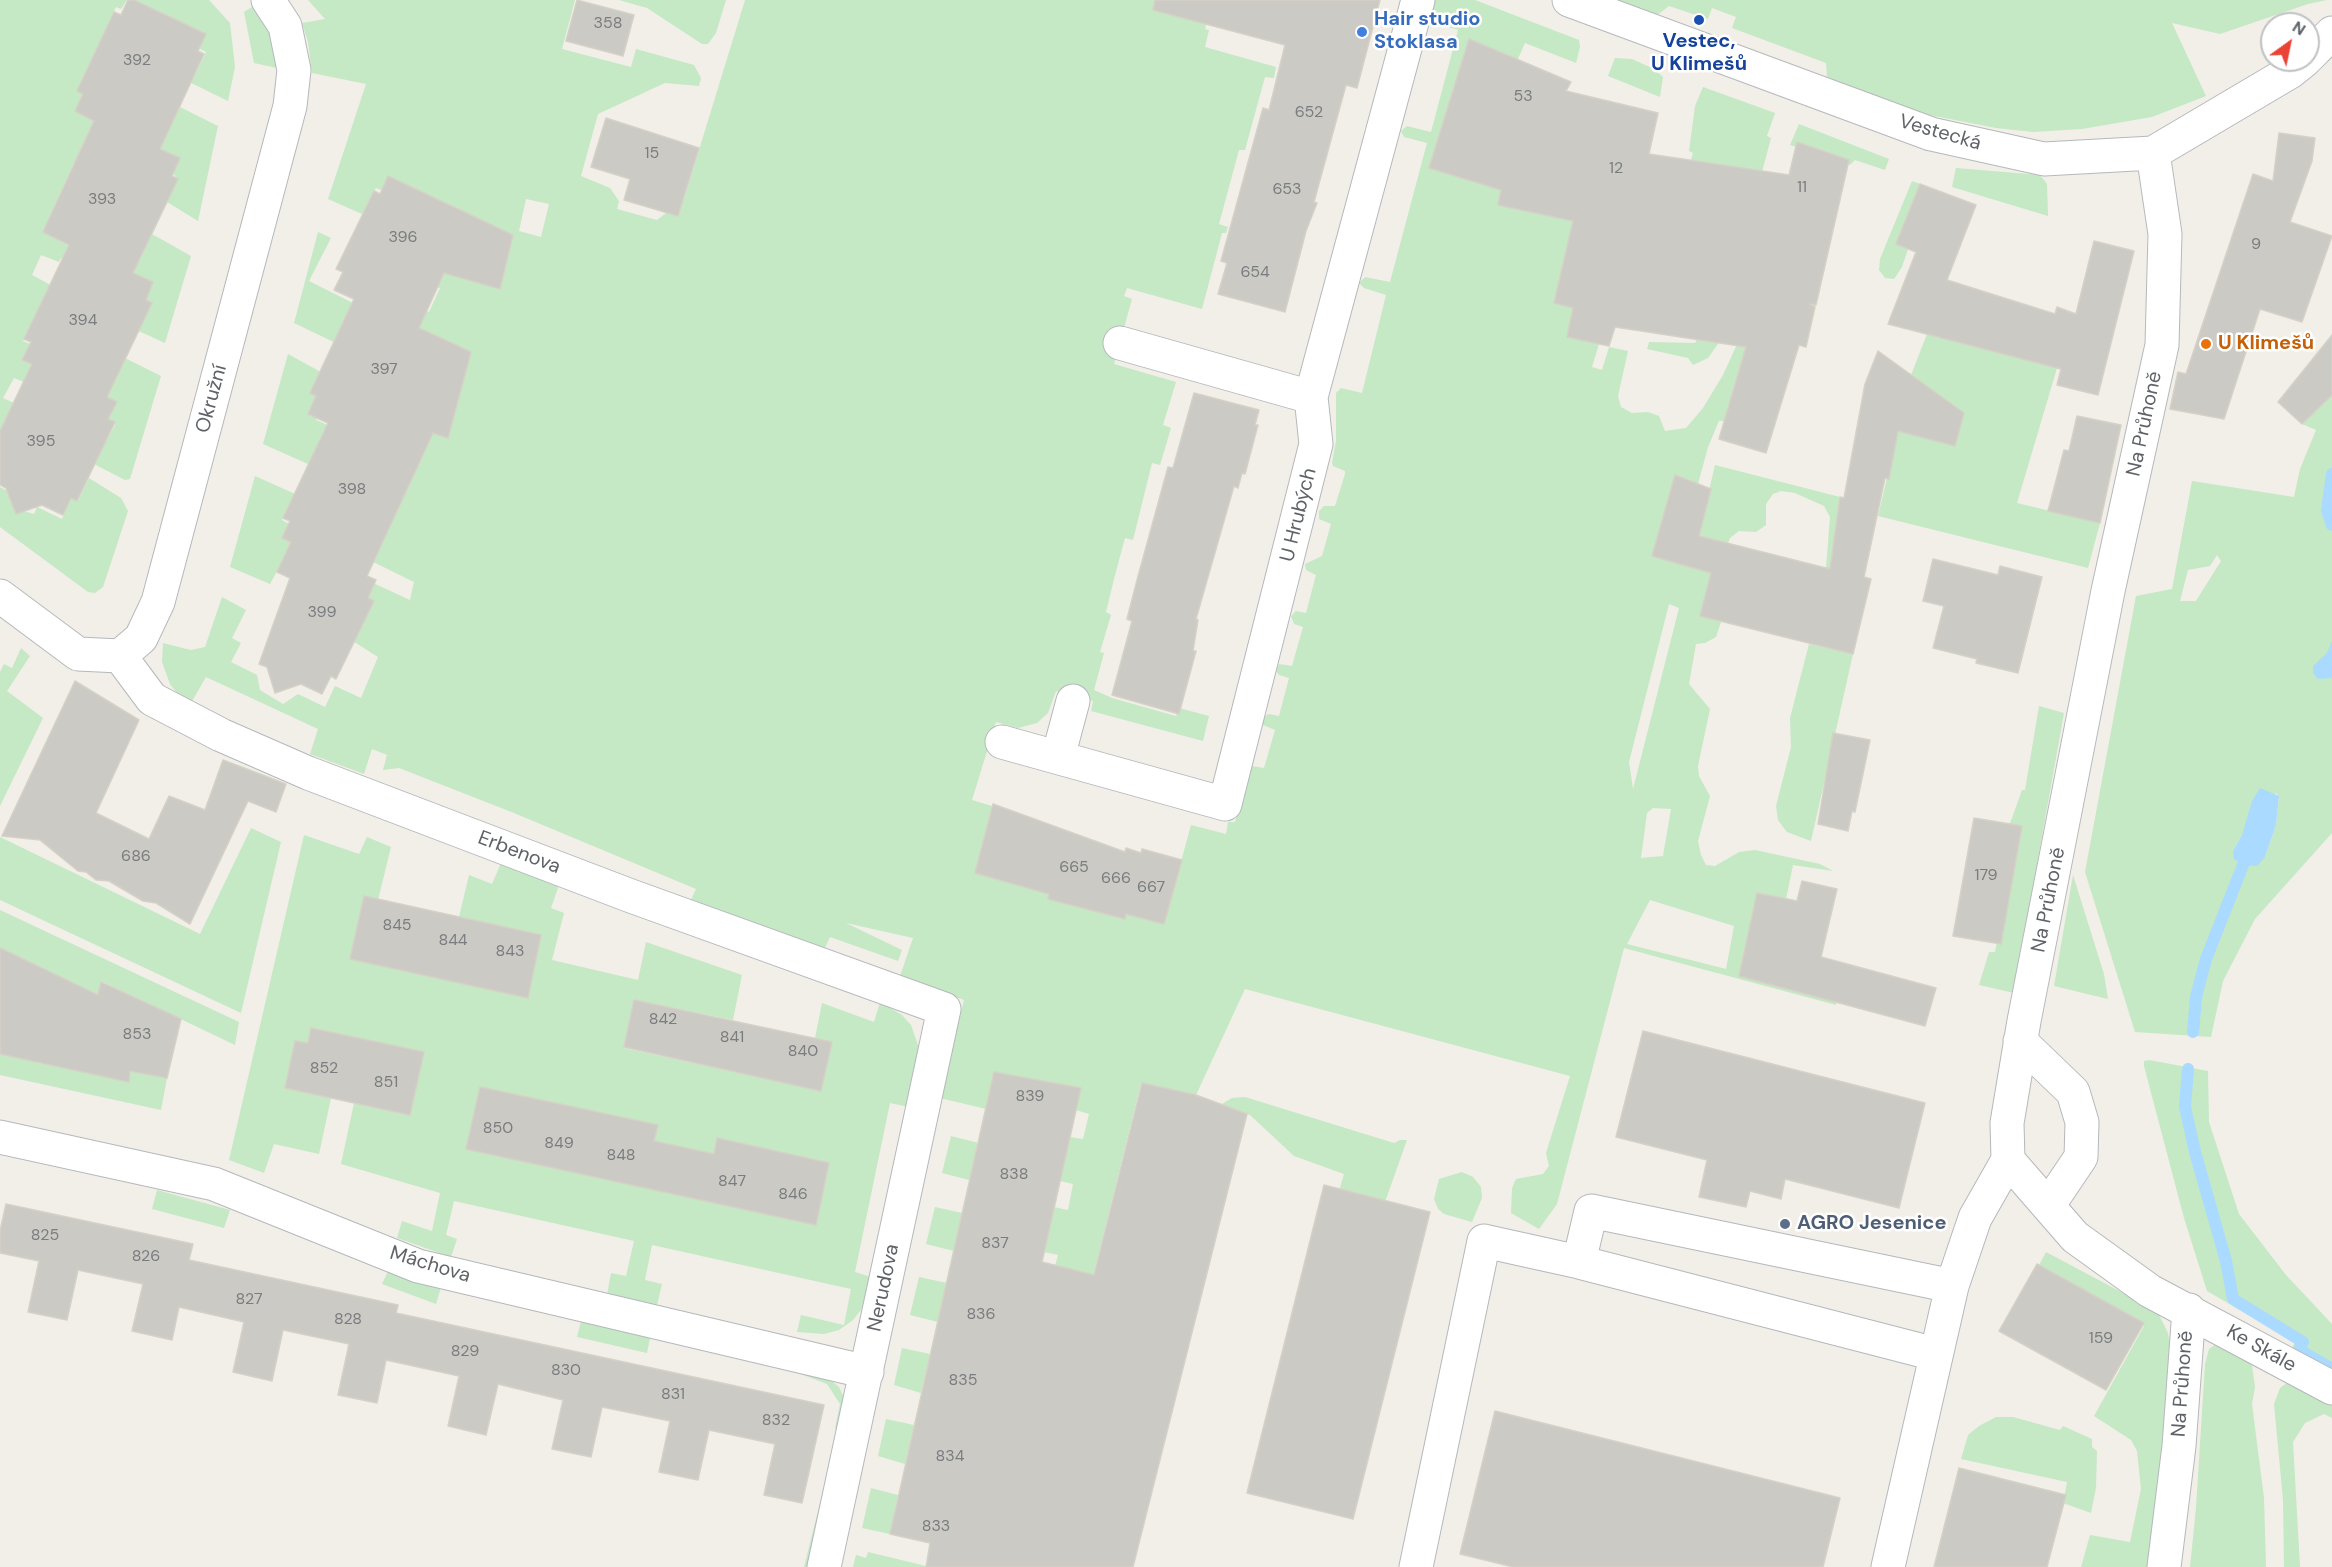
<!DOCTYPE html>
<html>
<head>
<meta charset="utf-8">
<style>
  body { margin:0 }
  #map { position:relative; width:2332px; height:1567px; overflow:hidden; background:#f1efe8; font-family:"DM Sans",sans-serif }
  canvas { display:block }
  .north { position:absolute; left:2260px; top:12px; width:60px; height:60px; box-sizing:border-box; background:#fff; border:2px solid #bfc1c3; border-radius:50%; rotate:33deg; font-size:16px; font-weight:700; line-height:24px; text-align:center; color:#5f6368 }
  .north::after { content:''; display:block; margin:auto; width:21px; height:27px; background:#ea4335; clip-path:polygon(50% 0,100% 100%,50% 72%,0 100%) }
</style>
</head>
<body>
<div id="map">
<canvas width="2332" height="1567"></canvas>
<div class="north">N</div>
</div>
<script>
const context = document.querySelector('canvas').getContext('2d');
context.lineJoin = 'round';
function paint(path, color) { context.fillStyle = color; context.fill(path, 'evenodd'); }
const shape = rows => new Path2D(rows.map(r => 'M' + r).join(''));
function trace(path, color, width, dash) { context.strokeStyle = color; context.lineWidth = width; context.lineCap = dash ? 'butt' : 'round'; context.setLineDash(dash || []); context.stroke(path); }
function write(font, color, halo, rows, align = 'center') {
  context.font = font + ' "DM Sans",sans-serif'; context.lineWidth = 5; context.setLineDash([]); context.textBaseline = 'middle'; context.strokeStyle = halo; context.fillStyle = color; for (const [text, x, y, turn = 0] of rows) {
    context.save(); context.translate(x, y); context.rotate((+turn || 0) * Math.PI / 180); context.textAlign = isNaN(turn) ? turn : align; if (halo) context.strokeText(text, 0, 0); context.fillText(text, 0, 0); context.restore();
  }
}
const green = shape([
  [0,0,127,0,121,9,116,7,77,91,83,94,75,111,99,125,75,161,49,218,56,221,49,235,72,248,67,260,61,258,59,262,41,255,32,275,58,289,35,316,23,341,30,344,22,360,41,369,24,382,14,378,3,398,14,403,0,436],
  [134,0,209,0,230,23,235,67,228,101,183,79,187,72,195,75,206,52,198,48,206,34],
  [308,0,575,0,562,49,631,67,636,49,694,65,701,78,699,86,665,83,598,114,581,176,610,188,619,201,617,209,657,220,684,199,745,0,1213,0,1205,29,1209,30,1205,47,1276,67,1274,78,1265,77,1245,150,1239,150,1219,224,1228,227,1226,233,1222,233,1202,309,1127,288,1124,296,1132,299,1114,364,1176,382,1163,425,1171,428,1160,465,1152,463,1133,540,1125,538,1115,575,1106,612,1111,615,1100,652,1104,653,1094,690,1112,698,1176,716,1179,708,1209,716,1203,741,1091,711,1093,701,1056,691,1048,713,1037,723,1018,728,996,722,972,800,992,806,975,873,1049,894,1048,899,1124,919,1126,914,1164,924,1191,825,1226,834,1228,822,1235,822,1249,771,1252,766,1264,768,1275,730,1263,725,1263,717,1269,714,1279,716,1289,678,1279,675,1276,671,1279,664,1292,666,1303,627,1294,624,1291,616,1296,611,1306,613,1316,575,1306,570,1305,564,1322,556,1331,524,1319,519,1319,511,1324,506,1335,506,1345,474,1345,471,1333,466,1332,463,1336,441,1336,393,1341,388,1362,393,1386,295,1364,288,1359,283,1365,277,1390,282,1427,143,1404,137,1401,131,1407,126,1431,132,1458,30,1430,21,1428,15,1433,0,1475,0,1579,40,1580,47,1576,63,1525,43,1493,115,1582,182,1554,303,1573,308,1567,337,1599,344,1592,367,1602,370,1609,347,1628,351,1618,396,1621,407,1632,413,1648,412,1659,416,1665,431,1686,428,1703,408,1723,375,1739,340,1748,341,1725,421,1719,421,1708,447,1698,484,1675,475,1652,556,1691,567,1715,465,1840,497,1830,569,1826,568,1830,517,1824,506,1795,493,1781,491,1773,494,1766,504,1766,525,1756,532,1739,531,1730,538,1728,543,1719,541,1700,616,1721,622,1716,637,1705,643,1696,644,1689,684,1710,709,1698,766,1699,776,1710,796,1698,841,1701,855,1706,865,1715,866,1739,852,1755,850,1820,864,1833,871,1793,865,1783,914,1777,986,1836,1002,1836,1005,1624,948,1557,1204,1539,1229,1511,1213,1512,1188,1516,1179,1543,1174,1549,1166,1546,1153,1570,1076,1245,989,1196,1095,1141,1083,1083,1316,1051,1281,1058,1255,1044,1252,1054,1207,1068,1210,1073,1184,1060,1181,1070,1137,1083,1139,1089,1114,1076,1110,1081,1088,995,1072,986,1109,940,1098,964,1000,900,976,913,938,846,923,902,950,898,961,830,937,825,948,691,900,696,889,514,813,399,768,383,770,387,755,372,749,364,774,310,754,318,729,206,677,191,703,180,697,170,684,162,662,163,643,191,650,205,647,222,597,246,610,232,638,241,643,231,662,257,675,260,690,283,704,298,694,325,707,335,686,361,698,378,657,348,638,363,624,372,603,363,599,371,582,410,600,414,582,365,558,400,505,411,482,409,330,420,309,429,312,440,288,431,286,388,176,381,190,376,188,362,214,328,199,366,84,312,73,308,42,302,23,325,19],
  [526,199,549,204,541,237,519,231],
  [1669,604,1679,608,1633,789,1629,762],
  [1653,808,1671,809,1663,856,1641,858,1647,813],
  [1650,900,1734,926,1726,969,1627,944],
  [619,0,726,0,716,33,708,44,702,44,647,8],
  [1616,0,2327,0,2308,4,2220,34,2172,23,2206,96,2152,117,2082,129,2033,132,1996,128,1924,114,1864,93,1827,78,1826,63,1732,28,1736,17,1712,8,1708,19,1669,6,1656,16],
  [252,7,273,38,277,68,254,63,244,12],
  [1615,58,1632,59,1654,69,1663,77,1660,97,1608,76],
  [1703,87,1775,113,1767,136,1771,138,1762,172,1691,160,1693,153,1689,151,1695,106],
  [180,107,218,126,198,221,167,202,178,179,150,149,160,127,169,130],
  [1799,124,1889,159,1885,170,1855,160,1850,165,1790,145],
  [1956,168,2040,175,2047,184,2048,216,1952,187],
  [1912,181,1920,184,1896,244,1908,249,1902,267,1894,279,1885,278,1879,270,1880,259],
  [318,232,331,238,309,281,365,309,342,346,294,323],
  [152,234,191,256,165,343,130,327,152,303,146,300,124,272,131,256,140,260],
  [1936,311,1936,337,2057,368,2017,503,2100,523,2088,568,1878,516,1887,478,1889,478,1904,393],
  [1725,334,1708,358,1693,365,1688,358,1647,349,1649,342,1695,343,1697,339],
  [288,354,328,376,323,405,316,420,332,427,321,439,308,464,263,444],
  [125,358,161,376,130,479,125,480,90,462,104,445,115,425,108,419,114,403,101,395,105,378,115,382],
  [2332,395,2332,833,2255,919,2223,981,2211,1037,2135,1032,2085,872,2136,596,2172,589,2192,481,2294,497,2300,469,2316,430,2302,424],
  [2217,555,2221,561,2196,601,2180,601,2188,570,2210,566],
  [2276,793,2279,797,2276,825,2265,857,2233,851,2242,835],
  [255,476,295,494,282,520,289,524,282,538,297,545,284,558,270,584,230,567],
  [89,478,121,498,128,511,103,587,95,593,88,592,0,527,0,487,15,495,17,509,34,514,37,507,62,519,71,498,78,501],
  [1809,644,1853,654,1811,841,1787,832,1778,820,1776,806,1791,747,1790,718],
  [21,648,30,656,7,691,43,718,0,806,0,672,4,664,12,668],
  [2039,706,2064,713,2014,993,1979,985,1989,952,1995,952,2018,831,2008,829,2022,790,2025,790],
  [251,828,281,842,241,1013,0,900,0,837,200,934],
  [304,835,359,854,367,837,391,847,378,900,364,897,350,959,528,997,541,935,459,917,469,875,492,884,501,863,559,885,551,908,564,913,552,960,638,980,646,942,742,975,733,1020,634,1000,624,1048,821,1091,815,1038,822,1003,874,1022,880,1002,902,1015,911,1025,919,1048,909,1107,890,1103,855,1272,871,1277,861,1310,853,1320,839,1330,824,1334,797,1332,801,1315,844,1325,851,1289,652,1245,645,1280,662,1284,657,1305,607,1295,611,1273,626,1276,634,1241,454,1201,446,1235,457,1239,451,1257,397,1238,402,1221,432,1231,440,1193,341,1164,354,1103,410,1114,423,1052,311,1028,308,1043,295,1041,285,1088,331,1098,319,1154,274,1144,264,1173,229,1160],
  [480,1087,658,1125,644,1187,467,1149],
  [717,1138,829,1163,816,1225,691,1198,701,1151,714,1154],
  [2073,875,2104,974,2108,999,2054,986],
  [0,910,239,1022,235,1045,101,981,98,995,0,948],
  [40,1051,38,1063,50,1065,53,1054,77,1070,89,1074,92,1062,118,1068,116,1079,128,1082,131,1071,167,1078,161,1110,0,1075,0,1054,11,1056],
  [2149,1060,2208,1071,2209,1122,2239,1214,2286,1275,2332,1324,2332,1378,2289,1354,2295,1342,2207,1291,2184,1218,2144,1066,2144,1061],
  [1245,1097,1394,1143,1400,1140,1407,1140,1385,1202,1339,1191,1344,1174,1294,1156,1250,1115,1217,1107,1232,1098],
  [951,1136,979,1143,969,1180,942,1173],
  [1462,1172,1473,1177,1481,1187,1482,1198,1472,1222,1444,1214,1438,1209,1434,1199,1439,1179],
  [157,1190,230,1210,224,1228,152,1209],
  [935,1207,962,1213,954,1251,926,1244],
  [2046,1252,2157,1311,2168,1333,2170,1347,2156,1567,2081,1567,2090,1535,2130,1542,2141,1489,2137,1451,2131,1440,2094,1416,2144,1326,2038,1267],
  [391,1265,442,1284,436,1304,382,1284],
  [919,1277,947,1283,938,1322,910,1315],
  [582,1317,651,1333,647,1353,577,1337],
  [2216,1344,2243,1351,2252,1365,2255,1387,2252,1404,2264,1498,2266,1567,2190,1567,2196,1508,2205,1364,2209,1349],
  [902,1348,930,1354,921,1393,894,1385],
  [790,1370,827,1377,839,1387,845,1400,814,1567,804,1567,838,1431,835,1428,840,1404,827,1384],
  [2288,1382,2332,1404,2332,1418,2324,1414,2305,1423,2293,1442,2300,1567,2284,1567,2283,1500,2274,1404,2280,1388],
  [1996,1417,2013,1417,2060,1430,2063,1426,2092,1439,2092,1447,2097,1451,2096,1488,2091,1513,2063,1503,2067,1482,1961,1459,1968,1435,1979,1426],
  [886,1419,914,1425,905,1464,878,1456],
  [871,1488,898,1495,890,1534,862,1528],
  [868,1552,926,1566,926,1567,853,1567,856,1555,866,1558]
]);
const water = shape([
  [2332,641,2332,678,2318,679,2313,673,2313,666,2327,653],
  [2260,788,2279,796,2276,825,2265,857,2257,866,2243,865,2234,859,2233,851,2242,835,2252,801]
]);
const stream = shape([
  [2332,474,2327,510,2332,525],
  [2193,1032,2196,997,2206,959,2243,865],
  [2188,1069,2185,1107,2195,1152,2226,1261,2233,1299,2303,1342,2299,1350,2332,1369]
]);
const building = shape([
  [128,0,134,0,206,34,198,51,204,54,160,149,180,158,172,176,178,179,133,273,153,282,146,300,152,303,107,397,117,402,108,419,115,422,77,501,71,498,63,515,42,505,16,514,6,488,0,485,0,431,32,364,22,360,31,342,24,339,69,245,43,232,94,121,75,111,83,94,77,91,114,12,121,15,128,0],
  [577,0,634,15,623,56,566,41,577,0],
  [1155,0,1380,0,1357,88,1346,85,1314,202,1317,203,1306,231,1285,312,1218,294,1227,263,1221,261,1263,108,1269,110,1285,45,1153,10,1155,0],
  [1469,39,1571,82,1566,91,1658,113,1649,154,1789,175,1797,142,1849,160,1816,305,1810,304,1815,307,1806,347,1799,345,1766,453,1719,439,1746,347,1615,327,1609,346,1567,337,1573,308,1554,303,1573,221,1498,205,1501,190,1429,168,1469,39],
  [606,118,699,148,678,216,624,200,630,179,591,167,606,118],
  [2279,133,2315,138,2312,161,2290,222,2332,236,2302,322,2260,309,2224,419,2170,409,2178,372,2186,374,2253,174,2273,181,2279,133],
  [388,176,513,235,500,289,444,273,419,328,471,352,448,438,433,433,367,576,376,580,368,598,374,601,336,679,331,676,322,694,301,684,275,693,267,667,259,664,290,578,277,572,291,542,282,538,290,521,283,518,328,423,308,414,316,396,310,393,354,299,334,290,343,272,336,269,374,191,380,194,388,176],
  [1920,184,1976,205,1947,280,2055,314,2057,307,2076,314,2094,241,2134,251,2098,395,2057,385,2061,369,1888,324,1916,252,1896,244,1920,184],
  [2332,335,2332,395,2302,424,2278,402,2332,335],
  [1878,351,1964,413,1955,446,1898,431,1889,479,1885,478,1864,577,1871,579,1853,654,1700,616,1711,573,1652,556,1675,475,1711,489,1699,536,1830,569,1840,497,1844,498,1865,384,1878,351],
  [1194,393,1259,410,1255,425,1258,425,1245,474,1242,473,1238,488,1234,486,1196,619,1198,620,1193,651,1196,651,1179,714,1112,695,1132,621,1127,619,1137,580,1168,467,1173,468,1194,393],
  [2077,416,2121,425,2100,523,2048,511,2064,450,2069,451,2077,416],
  [1933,559,1998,575,2000,566,2042,577,2018,673,1976,663,1977,659,1933,648,1944,606,1923,601,1933,559],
  [75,681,139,720,96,813,149,839,169,796,205,810,223,760,286,784,276,812,248,801,190,924,156,903,143,901,109,881,96,880,86,872,78,871,40,840,2,836,75,681],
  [1833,733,1870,740,1855,812,1852,811,1848,831,1818,824,1833,733],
  [993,804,1125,852,1126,848,1141,853,1142,849,1182,860,1164,924,1126,914,1125,919,1048,899,1049,894,975,873,993,804],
  [1974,818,2022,826,2001,944,1953,936,1974,818],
  [1802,881,1837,889,1821,957,1936,988,1925,1026,1739,976,1757,893,1797,901,1802,881],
  [364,896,541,935,528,998,350,959,364,896],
  [0,948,98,995,101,982,181,1019,167,1078,130,1071,129,1082,0,1054,0,948],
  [634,1000,832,1042,821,1091,624,1047,634,1000],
  [311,1028,424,1052,410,1115,285,1088,295,1041,308,1043,311,1028],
  [1643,1031,1925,1103,1899,1208,1785,1179,1781,1199,1750,1191,1746,1207,1699,1197,1707,1160,1616,1137,1643,1031],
  [994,1072,1081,1088,1042,1262,1094,1275,1142,1083,1196,1095,1247,1114,1133,1567,926,1567,930,1543,890,1534,994,1072],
  [480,1087,658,1125,654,1141,714,1154,717,1138,829,1163,816,1225,466,1149,480,1087],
  [1324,1185,1430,1212,1353,1519,1247,1493,1324,1185],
  [6,1204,193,1244,189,1260,398,1305,396,1313,824,1405,802,1503,764,1495,775,1444,709,1430,698,1480,659,1472,670,1421,602,1407,591,1457,552,1449,563,1400,498,1384,486,1435,448,1426,459,1376,386,1360,377,1403,338,1395,349,1344,283,1330,272,1381,233,1372,244,1322,179,1307,172,1340,132,1331,143,1284,78,1270,67,1320,28,1312,39,1261,0,1253,0,1231,6,1204],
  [2037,1264,2144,1323,2106,1390,1999,1331,2037,1264],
  [1495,1411,1840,1498,1823,1567,1513,1567,1460,1554,1495,1411],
  [1959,1468,2066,1495,2047,1567,1934,1567,1959,1468]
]);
const minor = shape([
  [1569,0,1931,134,2044,159,2153,153,2290,72,2305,60],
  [2308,57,2332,33],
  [2153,153,2165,234,2162,345,2108,591,2024,1021,2007,1123,2008,1160,2075,1237,2150,1291,2332,1388],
  [1120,343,1311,397],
  [0,596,78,654,120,656,141,638,158,602,290,106,294,70,285,26,268,0],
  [120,656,152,699,221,735,308,773,631,896,944,1009,824,1567],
  [1002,742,1225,804,1316,444,1311,397,1418,0],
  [1058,757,1073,701],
  [2020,1041,2073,1092,2082,1122,2081,1157,2048,1206],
  [0,1137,214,1184,418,1266,867,1372],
  [1579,1262,1591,1211,1952,1286],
  [1416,1567,1484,1241,1579,1262,1935,1354],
  [1888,1567,1952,1286,1975,1218,2008,1160],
  [2164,1567,2179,1446,2189,1310]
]);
const markers = [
  [1699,20,6,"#1a4fb4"],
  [1362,32,6,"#3f7fe0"],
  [2206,344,6,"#e8710a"],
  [1785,1224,6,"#5c6f8a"]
];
const numberNames = [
  ["358",608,24],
  ["392",137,61],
  ["53",1523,97],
  ["652",1309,113],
  ["15",652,154],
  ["12",1616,169],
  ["11",1802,188],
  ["653",1287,190],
  ["393",102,200],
  ["396",403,238],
  ["9",2256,245],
  ["654",1255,273],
  ["394",83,321],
  ["397",384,370],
  ["395",41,442],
  ["398",352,490],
  ["399",322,613],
  ["686",136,857],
  ["665",1074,868],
  ["179",1986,876],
  ["666",1116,879],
  ["667",1151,888],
  ["845",397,926],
  ["844",453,941],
  ["843",510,952],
  ["842",663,1020],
  ["853",137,1035],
  ["841",732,1038],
  ["840",803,1052],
  ["852",324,1069],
  ["851",386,1083],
  ["839",1030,1097],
  ["850",498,1129],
  ["849",559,1144],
  ["848",621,1156],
  ["838",1014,1175],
  ["847",732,1182],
  ["846",793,1195],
  ["825",45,1236],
  ["837",995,1244],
  ["826",146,1257],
  ["827",249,1300],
  ["836",981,1315],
  ["828",348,1320],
  ["159",2101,1339],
  ["829",465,1352],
  ["830",566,1371],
  ["835",963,1381],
  ["831",673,1395],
  ["832",776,1421],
  ["834",950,1457],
  ["833",936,1527]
];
const shopNames = [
  ["Hair studio",1374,20],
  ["Stoklasa",1374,43]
];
const transitNames = [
  ["Vestec,",1699,42],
  ["U Klimešů",1699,65]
];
const streetNames = [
  ["Vestecká",1940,133,16],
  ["Okružní",212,399,-75],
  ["Na Průhoně",2145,424,-78],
  ["U Hrubých",1299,515,-76],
  ["Erbenova",519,853,21],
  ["Na Průhoně",2049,900,-79],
  ["Máchova",430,1265,17],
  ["Nerudova",884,1288,-78],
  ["Ke Skále",2261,1349,29],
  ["Na Průhoně",2183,1384,-86]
];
const foodNames = [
  ["U Klimešů",2218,344]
];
const serviceNames = [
  ["AGRO Jesenice",1797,1224]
];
paint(green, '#c5e8c5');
paint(water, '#aadaff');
trace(stream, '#aadaff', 12);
paint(building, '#cccac5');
trace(building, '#d6d1c6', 1.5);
trace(minor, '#b5b8bc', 35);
trace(minor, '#fff', 33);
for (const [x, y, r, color] of markers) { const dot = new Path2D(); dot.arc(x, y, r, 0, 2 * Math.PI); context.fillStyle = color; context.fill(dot); trace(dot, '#fff', 2); }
write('16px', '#7a7d7f', null, numberNames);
write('bold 20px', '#366cbe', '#fff', shopNames, 'left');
write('bold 20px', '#164399', '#fff', transitNames);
write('20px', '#5f6368', '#fff', streetNames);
write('bold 20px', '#c56008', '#fff', foodNames, 'left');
write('bold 20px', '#4e5e75', '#fff', serviceNames, 'left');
</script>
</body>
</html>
